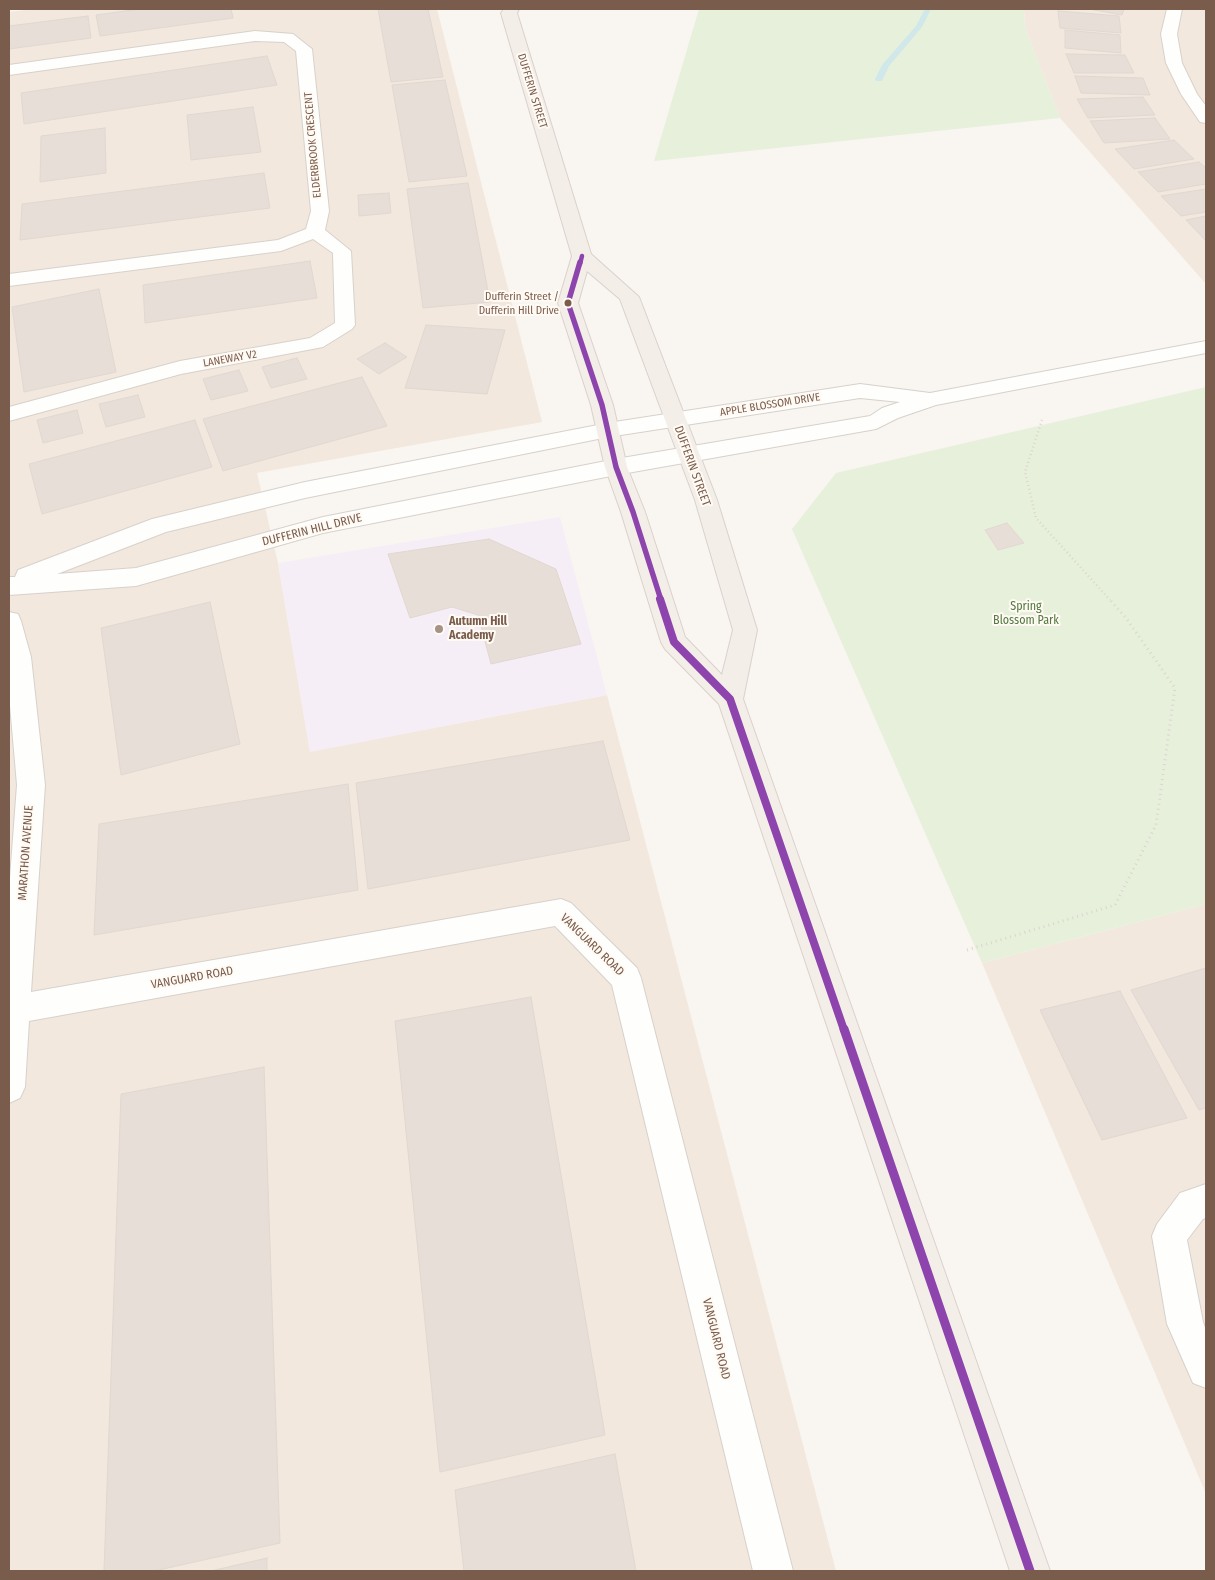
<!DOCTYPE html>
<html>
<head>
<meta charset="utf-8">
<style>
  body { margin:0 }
  #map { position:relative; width:1215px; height:1580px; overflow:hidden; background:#f9f5f0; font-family:"Fira Sans Condensed",sans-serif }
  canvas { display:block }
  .frame { position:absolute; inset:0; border:10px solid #7a5c4d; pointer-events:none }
</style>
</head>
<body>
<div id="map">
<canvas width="1215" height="1580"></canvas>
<div class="frame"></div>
</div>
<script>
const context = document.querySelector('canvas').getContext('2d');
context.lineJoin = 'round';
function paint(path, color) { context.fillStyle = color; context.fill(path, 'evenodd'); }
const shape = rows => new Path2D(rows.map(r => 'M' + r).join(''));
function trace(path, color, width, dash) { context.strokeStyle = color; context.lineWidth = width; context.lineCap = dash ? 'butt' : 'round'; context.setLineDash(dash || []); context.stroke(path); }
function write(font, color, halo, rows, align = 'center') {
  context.font = font + ' "Fira Sans Condensed",sans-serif'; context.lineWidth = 4; context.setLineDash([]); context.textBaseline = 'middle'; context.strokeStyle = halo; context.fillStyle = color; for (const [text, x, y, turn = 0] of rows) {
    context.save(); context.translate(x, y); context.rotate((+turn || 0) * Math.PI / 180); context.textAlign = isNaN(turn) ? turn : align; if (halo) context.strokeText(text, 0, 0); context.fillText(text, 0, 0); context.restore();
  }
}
const residential = shape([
  [34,9,437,9,542,422,257,473,278,563,310,751,607,695,836,1571,9,1571,9,12],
  [1024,9,1206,9,1206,284,1060,118,1025,28],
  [1206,904,1206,1494,982,963]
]);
const education = shape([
  [560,517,607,695,310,752,278,563]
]);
const green = shape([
  [699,9,1024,9,1025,28,1060,118,654,161],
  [1206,387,1206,904,982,963,792,529,836,473]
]);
const stream = shape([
  [925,9,931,9,922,27,889,66,882,81,876,81,875,79,882,65,916,26,925,9]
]);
const building = shape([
  [140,9,231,9,233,18,100,36,96,15,140,9],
  [378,9,428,9,443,77,391,82,378,9],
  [1089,9,1124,9,1122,15,1089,9],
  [1058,11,1119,16,1121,33,1060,28,1058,11],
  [88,16,91,38,9,49,9,26,88,16],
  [1065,30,1120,35,1121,53,1065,48,1065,30],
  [1066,54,1125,55,1134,73,1074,73,1066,54],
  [267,56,277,85,24,124,21,93,267,56],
  [1075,76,1143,78,1150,95,1081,93,1075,76],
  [445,80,467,176,409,182,392,85,445,80],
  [1143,97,1155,115,1088,118,1077,99,1143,97],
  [253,107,261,152,191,160,187,115,253,107],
  [1155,118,1170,139,1104,143,1090,121,1155,118],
  [105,128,106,173,40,182,41,136,105,128],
  [1174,140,1194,159,1134,169,1115,149,1174,140],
  [1199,162,1206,168,1206,184,1158,192,1138,172,1199,162],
  [264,173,270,208,20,240,22,204,264,173],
  [468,183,490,302,423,308,407,189,468,183],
  [1206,189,1206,212,1181,216,1161,196,1206,189],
  [389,193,391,213,359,216,358,195,389,193],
  [1206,216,1206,241,1186,220,1206,216],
  [310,261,317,298,145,323,143,285,310,261],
  [99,289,116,372,24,392,12,307,99,289],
  [426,325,505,330,487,394,405,388,426,325],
  [385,343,407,357,379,374,357,359,385,343],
  [297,358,307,379,271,388,262,367,297,358],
  [239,370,248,391,211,400,203,379,239,370],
  [362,377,387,426,223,471,203,419,362,377],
  [138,395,145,417,106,427,99,404,138,395],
  [77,410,83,433,43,443,37,420,77,410],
  [195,420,212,467,42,514,29,464,195,420],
  [1007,523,1024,543,998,550,985,530,1007,523],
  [489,539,556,569,581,644,491,664,478,615,452,607,410,618,388,554,489,539],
  [210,602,240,744,121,775,101,628,210,602],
  [603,741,630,840,368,889,356,783,603,741],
  [348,784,358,890,94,935,99,824,348,784],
  [1206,968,1206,1108,1199,1110,1131,990,1206,968],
  [1120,991,1187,1118,1102,1140,1040,1010,1120,991],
  [531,997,605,1435,440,1472,395,1021,531,997],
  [264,1067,280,1543,154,1571,104,1571,121,1094,264,1067],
  [615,1454,636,1571,464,1571,455,1490,615,1454],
  [267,1558,267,1571,211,1571,267,1558]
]);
const pathFar1 = shape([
  [1042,420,1025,472,1036,518,1110,600]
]);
const path = shape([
  [967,950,1115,905,1156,825,1175,688,1126,618,1109,599]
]);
const minor = shape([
  [1167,9,1182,9,1177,34,1182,63,1197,94,1206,106,1206,123,1200,122,1181,94,1166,63,1161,34,1167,9],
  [255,31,293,34,312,49,329,211,325,230,351,251,355,325,352,329,323,347,181,374,9,421,9,407,180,361,310,338,335,323,333,253,313,239,281,251,9,286,9,274,278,240,306,229,311,211,296,51,284,42,255,41,9,75,9,65,255,31],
  [1206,341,1206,353,936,405,898,418,876,429,616,475,323,533,136,586,9,595,9,577,15,577,18,570,152,519,305,482,608,423,860,384,930,393,1206,341],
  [860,398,900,402,882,408,870,416,616,459,323,517,136,568,57,574,166,532,305,498,608,437,860,398],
  [9,612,18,614,21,621,31,657,45,785,31,992,561,899,571,903,637,968,641,978,793,1571,753,1571,612,985,555,926,29,1021,25,1087,20,1098,9,1103,9,891,17,785,9,694,9,612],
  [1206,1184,1206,1218,1203,1219,1187,1240,1203,1322,1206,1330,1206,1388,1193,1383,1167,1324,1152,1236,1157,1224,1180,1193,1206,1184]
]);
const major = shape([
  [504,9,519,9,517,13,591,254,639,297,717,500,757,630,743,699,1050,1571,1010,1571,719,704,665,649,661,642,621,512,605,467,591,405,558,303,572,256,501,13,504,9],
  [587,271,620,299,695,500,733,630,722,675,685,637,645,512,627,467,613,405,578,303,587,271]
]);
const bus1Far3 = shape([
  [580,264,582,256]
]);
const bus1Far2 = shape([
  [580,262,568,303,602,405,616,467,633,512,661,600]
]);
const bus1Far1 = shape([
  [660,599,674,642,730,699,844,1030]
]);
const bus1 = shape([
  [844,1029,1030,1571]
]);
const markers = [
  [568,303,4.5,"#7a5c4d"],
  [439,629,5,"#a69286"]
];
const farStreetnames = [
  ["DUFFERIN STREET",532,91,73],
  ["ELDERBROOK CRESCENT",313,145,-95],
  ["LANEWAY V2",230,359,-10],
  ["APPLE BLOSSOM DRIVE",770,405,-9]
];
const busNames = [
  ["Dufferin Street /",559,297],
  ["Dufferin Hill Drive",559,311]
];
const streetNames = [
  ["DUFFERIN STREET",692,466,70],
  ["DUFFERIN HILL DRIVE",312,530,-14],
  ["MARATHON AVENUE",26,853,-86],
  ["VANGUARD ROAD",592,945,44],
  ["VANGUARD ROAD",192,978,-10],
  ["VANGUARD ROAD",716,1339,76]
];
const parkNames = [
  ["Spring",1026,607],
  ["Blossom Park",1026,621]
];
const poiNames = [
  ["Autumn Hill",449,622],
  ["Academy",449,636]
];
paint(residential, '#f2e8de');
paint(education, '#f6eef6');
paint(green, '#e7f0db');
paint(stream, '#d0e8ea');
paint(building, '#e6ded7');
trace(building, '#e2d8d2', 1);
trace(minor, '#d7d1cb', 2);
trace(major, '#dad1cc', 2);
trace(pathFar1, '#dcd5d0', 2.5, [1, 3]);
trace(path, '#dcd5d0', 3, [1, 4]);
paint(minor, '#fefefd');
paint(major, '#f3eee8');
trace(bus1Far3, '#8e44ad', 4.5);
trace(bus1Far2, '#8e44ad', 5.5);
trace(bus1Far1, '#8e44ad', 8);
trace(bus1, '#8e44ad', 9);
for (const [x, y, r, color] of markers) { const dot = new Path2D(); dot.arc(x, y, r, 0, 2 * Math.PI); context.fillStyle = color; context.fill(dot); trace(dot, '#fffaf3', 2); }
write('11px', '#7a5c4d', '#fffaf3', farStreetnames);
write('11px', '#7a5c4d', '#fffaf3', busNames, 'right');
write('12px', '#7a5c4d', '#fffaf3', streetNames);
write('12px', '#537a41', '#fffaf3', parkNames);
write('bold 12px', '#7a5c4d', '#fffaf3', poiNames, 'left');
</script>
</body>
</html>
